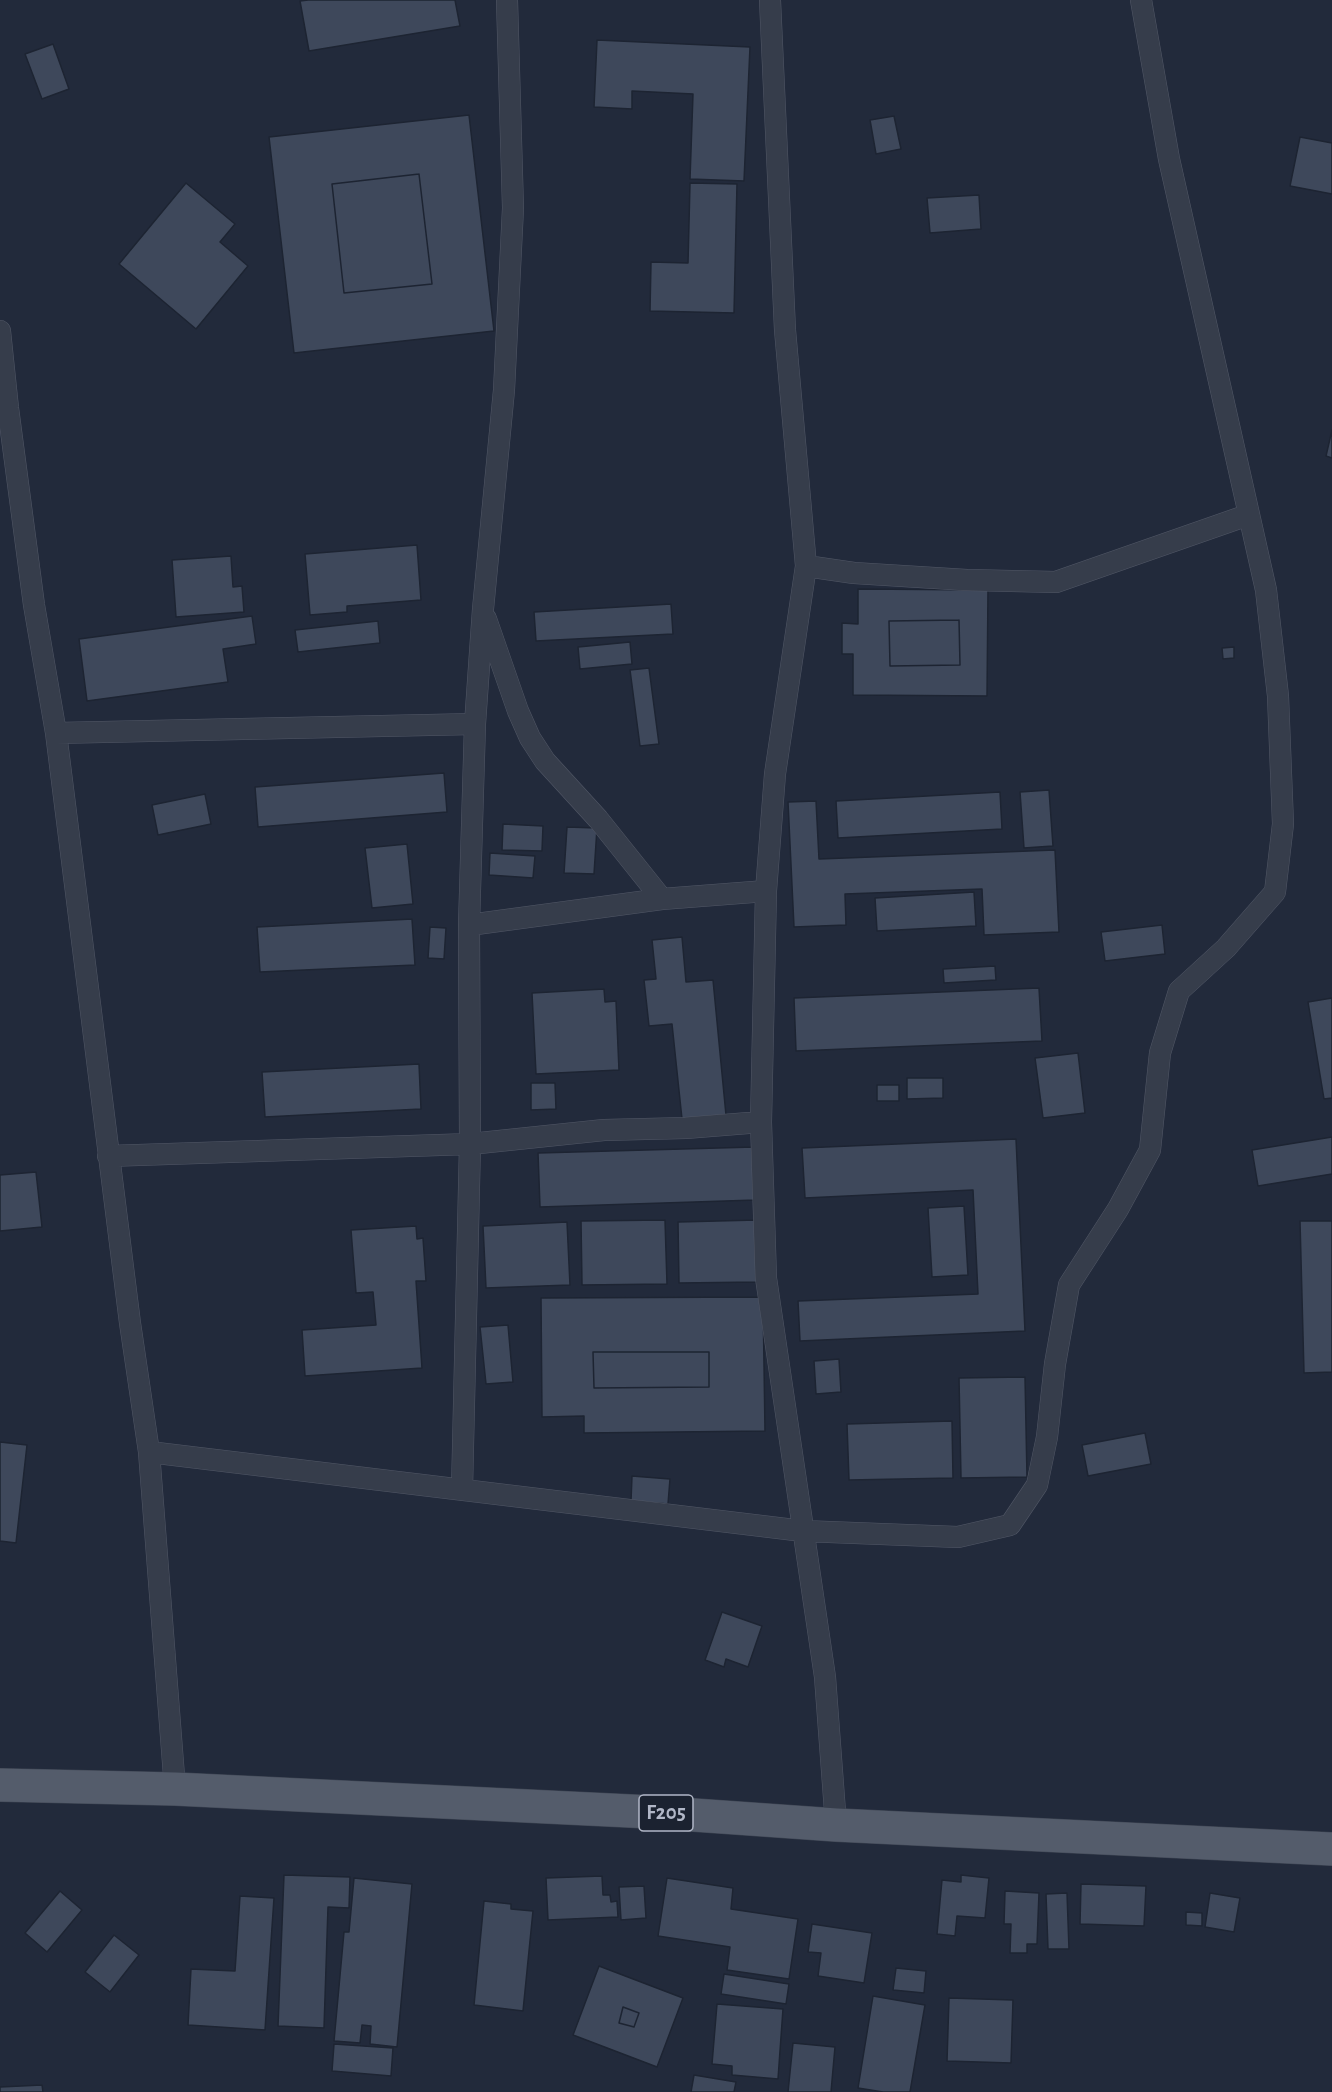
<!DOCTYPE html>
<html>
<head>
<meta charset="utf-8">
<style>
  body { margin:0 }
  canvas { display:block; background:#222a3b }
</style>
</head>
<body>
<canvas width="1332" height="2092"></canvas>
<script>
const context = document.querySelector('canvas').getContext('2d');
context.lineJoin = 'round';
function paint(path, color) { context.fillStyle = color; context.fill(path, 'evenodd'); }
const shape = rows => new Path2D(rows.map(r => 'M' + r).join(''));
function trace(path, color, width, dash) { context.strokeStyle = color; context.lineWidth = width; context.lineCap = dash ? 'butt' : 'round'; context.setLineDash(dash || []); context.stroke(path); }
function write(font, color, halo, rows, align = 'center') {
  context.font = font + ' "Alegreya Sans",sans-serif'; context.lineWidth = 5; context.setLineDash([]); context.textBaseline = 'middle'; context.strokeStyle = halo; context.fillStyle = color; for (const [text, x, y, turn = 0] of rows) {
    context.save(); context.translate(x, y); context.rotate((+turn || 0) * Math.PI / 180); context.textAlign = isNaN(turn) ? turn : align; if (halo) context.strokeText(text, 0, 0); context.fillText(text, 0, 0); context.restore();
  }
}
const building = shape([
  [308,0,455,0,460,26,309,51,300,1,308,0],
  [597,40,750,47,744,181,690,179,693,94,632,91,632,109,594,107,597,40],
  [53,44,69,89,42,99,25,54,53,44],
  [469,115,494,331,294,353,269,137,469,115],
  [419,174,432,284,344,293,332,184,419,174],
  [894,116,901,149,876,154,870,120,894,116],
  [1300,137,1332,143,1332,194,1290,186,1300,137],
  [419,174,432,284,344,293,332,184,419,174],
  [186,183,235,224,220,242,248,266,196,329,119,264,186,183],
  [690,183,737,184,734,313,650,311,651,262,688,263,690,183],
  [979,195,981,229,930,233,927,198,979,195],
  [1332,430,1332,458,1326,456,1332,430],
  [417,545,421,600,347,606,347,612,310,615,305,554,417,545],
  [231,556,233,587,242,586,244,612,176,617,172,560,231,556],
  [858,589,988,590,987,696,853,695,853,654,842,654,842,623,858,624,858,589],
  [959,620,960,665,890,666,889,621,959,620],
  [671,604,673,634,536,641,534,612,671,604],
  [252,616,256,644,223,649,228,682,87,701,79,639,252,616],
  [959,620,960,665,890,666,889,621,959,620],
  [378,621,380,643,298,652,295,630,378,621],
  [630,642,632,664,580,669,578,647,630,642],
  [1234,647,1234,658,1223,659,1222,648,1234,647],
  [649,668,659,744,640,746,630,670,649,668],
  [444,773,447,812,258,827,255,787,444,773],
  [1049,790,1053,846,1024,848,1020,792,1049,790],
  [1000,792,1002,829,838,838,836,801,1000,792],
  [205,794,211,824,158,835,152,805,205,794],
  [816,801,819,859,1055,850,1059,932,984,935,982,889,845,894,846,925,794,927,788,802,816,801],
  [503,824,543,826,542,851,502,850,503,824],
  [567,827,597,828,594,874,564,873,567,827],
  [407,844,413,904,372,908,365,848,407,844],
  [490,853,535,856,533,878,489,875,490,853],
  [974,892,976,926,877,931,875,898,974,892],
  [412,919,415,965,260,972,257,927,412,919],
  [1162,925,1165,954,1105,961,1101,932,1162,925],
  [430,927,446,928,444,959,428,958,430,927],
  [682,937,686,982,713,980,726,1115,682,1119,672,1024,649,1026,644,980,656,979,652,940,682,937],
  [995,966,996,980,944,983,943,969,995,966],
  [1039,988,1042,1041,796,1051,794,998,1039,988],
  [604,989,605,1002,616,1001,619,1070,536,1074,532,993,604,989],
  [1332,998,1332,1098,1324,1099,1308,1002,1332,998],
  [1078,1053,1085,1113,1043,1118,1035,1058,1078,1053],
  [419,1064,421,1109,265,1117,262,1072,419,1064],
  [907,1078,943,1078,943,1098,907,1099,907,1078],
  [531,1083,555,1083,556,1109,531,1110,531,1083],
  [877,1085,899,1085,899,1101,877,1101,877,1085],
  [1332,1137,1332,1174,1258,1186,1252,1150,1332,1137],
  [1016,1139,1025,1331,800,1341,798,1301,978,1294,973,1190,805,1198,802,1148,1016,1139],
  [754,1147,756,1200,540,1207,538,1153,754,1147],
  [36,1172,42,1227,0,1231,0,1175,36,1172],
  [964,1206,968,1275,932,1277,928,1208,964,1206],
  [665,1220,667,1284,582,1285,581,1221,665,1220],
  [757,1220,759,1282,679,1283,678,1222,757,1220],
  [1300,1221,1332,1221,1332,1372,1304,1373,1300,1221],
  [567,1222,570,1285,486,1288,483,1226,567,1222],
  [416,1226,417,1239,423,1238,426,1281,416,1281,422,1368,305,1376,302,1330,376,1325,373,1292,356,1293,351,1230,416,1226],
  [763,1297,765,1431,584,1433,584,1416,542,1417,541,1298,763,1297],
  [593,1352,709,1352,709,1387,594,1388,593,1352],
  [508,1325,513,1382,486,1384,480,1327,508,1325],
  [593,1352,709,1352,709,1387,594,1388,593,1352],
  [839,1359,841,1392,816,1394,814,1361,839,1359],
  [1025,1377,1027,1477,961,1478,959,1378,1025,1377],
  [952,1421,953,1478,849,1480,847,1424,952,1421],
  [1145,1433,1151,1464,1088,1476,1082,1445,1145,1433],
  [0,1442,27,1445,16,1543,0,1541,0,1442],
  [632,1476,670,1479,668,1504,631,1501,632,1476],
  [722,1612,762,1626,748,1667,726,1659,724,1667,705,1660,722,1612],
  [284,1875,350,1877,349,1908,328,1907,324,2028,278,2026,284,1875],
  [961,1875,989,1878,985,1918,957,1916,955,1936,937,1934,942,1880,961,1882,961,1875],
  [602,1876,603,1895,610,1895,611,1902,617,1901,618,1917,548,1920,546,1878,602,1876],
  [354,1878,412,1884,397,2047,370,2044,371,2026,362,2025,360,2043,334,2041,344,1932,349,1932,354,1878],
  [667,1878,733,1888,731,1909,798,1919,789,1979,727,1970,730,1947,658,1936,667,1878],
  [1081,1884,1146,1886,1144,1926,1080,1924,1081,1884],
  [644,1886,646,1918,621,1920,619,1887,644,1886],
  [60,1891,82,1910,47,1952,25,1933,60,1891],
  [1005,1891,1039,1893,1037,1944,1027,1944,1027,1953,1010,1953,1011,1924,1004,1924,1005,1891],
  [1067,1893,1069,1949,1048,1949,1046,1894,1067,1893],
  [1210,1893,1240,1898,1234,1932,1205,1927,1210,1893],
  [240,1896,274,1898,265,2030,188,2025,191,1969,235,1971,240,1896],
  [484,1901,511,1904,511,1909,533,1911,523,2011,474,2005,484,1901],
  [1186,1912,1202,1913,1202,1926,1186,1925,1186,1912],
  [812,1924,872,1933,864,1983,818,1976,821,1953,808,1952,812,1924],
  [114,1935,139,1955,110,1992,85,1972,114,1935],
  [599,1966,683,1998,657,2067,573,2035,599,1966],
  [623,2007,639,2013,634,2027,619,2023,623,2007],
  [896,1968,926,1971,924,1993,893,1990,896,1968],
  [724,1974,789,1984,786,2004,721,1994,724,1974],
  [873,1996,925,2005,910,2092,883,2092,858,2088,873,1996],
  [949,1998,1013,2000,1011,2063,947,2061,949,1998],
  [717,2004,783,2009,778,2079,732,2075,732,2066,712,2064,717,2004],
  [623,2007,639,2013,634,2027,619,2023,623,2007],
  [793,2043,835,2047,831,2092,788,2092,793,2043],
  [334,2044,393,2048,391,2076,332,2071,334,2044],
  [694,2075,736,2082,734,2092,691,2092,694,2075],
  [42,2085,43,2092,0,2092,0,2087,42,2085]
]);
const minor = shape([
  [770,0,785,330,806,566,775,774,766,891,761,1122,766,1278,825,1677,836,1825],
  [0,331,8,408,34,605,56,733,130,1323,149,1452,175,1789],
  [806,566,854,573,967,580,1056,582,1248,515],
  [486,619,518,711,530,738,545,761,598,819,662,899],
  [56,733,475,724],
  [469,925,662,899,766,891],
  [108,1156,470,1144,604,1130,686,1128,761,1122],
  [149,1452,803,1531,958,1537,1010,1525,1037,1485,1047,1437,1055,1364,1069,1285,1118,1209,1150,1150,1160,1053,1179,991,1226,948,1275,892,1283,824,1278,696,1266,590,1169,159,1141,0],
  [462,1490,470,1144,469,925,475,724,483,609,504,390,513,208,507,0]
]);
const primary = shape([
  [0,1785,175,1789,651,1812,836,1825,1332,1849]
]);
const shields = [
  [666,1813,54]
];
const shieldNames = [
  ["F205",666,1813]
];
paint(building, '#3e485b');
trace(building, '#1d2432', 1.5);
trace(minor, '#515766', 22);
trace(primary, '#3f4654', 34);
trace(minor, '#363d4b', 21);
trace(primary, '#545c6b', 33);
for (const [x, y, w] of shields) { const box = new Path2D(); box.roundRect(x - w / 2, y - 18, w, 36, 4.5); context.fillStyle = '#1b2230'; context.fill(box); trace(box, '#b1b7c7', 1.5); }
write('bold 21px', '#b1b7c7', null, shieldNames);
</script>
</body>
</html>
